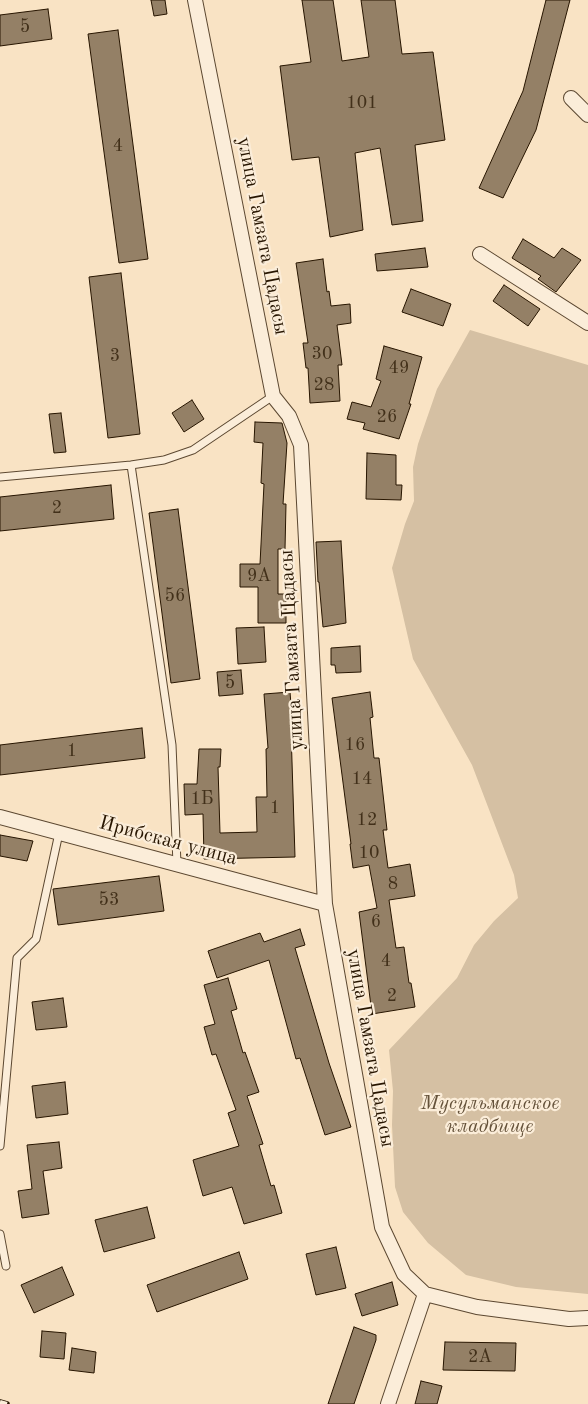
<!DOCTYPE html>
<html>
<head>
<meta charset="utf-8">
<style>
  body { margin:0 }
  canvas { display:block; background:#f9e3c4 }
</style>
</head>
<body>
<canvas width="588" height="1404"></canvas>
<script>
const context = document.querySelector('canvas').getContext('2d');
context.lineJoin = 'round';
function paint(path, color) { context.fillStyle = color; context.fill(path, 'evenodd'); }
const shape = rows => new Path2D(rows.map(r => 'M' + r).join(''));
function trace(path, color, width, dash) { context.strokeStyle = color; context.lineWidth = width; context.lineCap = dash ? 'butt' : 'round'; context.setLineDash(dash || []); context.stroke(path); }
function write(font, color, halo, rows, align = 'center') {
  context.font = font + ' "Old Standard TT",serif'; context.lineWidth = 4.5; context.setLineDash([]); context.textBaseline = 'middle'; context.strokeStyle = halo; context.fillStyle = color; for (const [text, x, y, turn = 0] of rows) {
    context.save(); context.translate(x, y); context.rotate((+turn || 0) * Math.PI / 180); context.textAlign = isNaN(turn) ? turn : align; if (halo) context.strokeText(text, 0, 0); context.fillText(text, 0, 0); context.restore();
  }
}
const green = shape([
  [470,330,588,365,588,1294,516,1287,466,1275,428,1243,403,1212,395,1187,392,1125,393,1091,389,1050,457,978,474,945,494,921,518,898,514,875,472,765,413,659,392,568,405,524,414,501,413,467,418,444,437,389]
]);
const building = shape([
  [151,0,165,0,167,14,154,16,151,0],
  [302,0,333,0,342,61,369,57,361,0,395,0,402,54,433,52,445,140,415,145,423,221,392,225,380,148,355,153,363,230,330,237,319,157,292,160,280,66,311,62,302,0],
  [546,0,570,0,536,130,503,198,479,188,523,91,546,0],
  [48,9,52,39,0,46,0,15,48,9],
  [118,30,148,259,119,263,88,34,118,30],
  [523,239,554,258,562,248,581,260,556,292,538,279,541,276,512,258,523,239],
  [425,248,428,267,377,271,375,254,425,248],
  [323,259,327,292,329,291,331,306,350,304,351,323,337,325,342,365,338,365,340,401,310,403,308,368,306,368,303,343,308,343,296,263,323,259],
  [121,273,140,434,108,438,89,277,121,273],
  [504,285,540,309,528,326,493,301,504,285],
  [411,289,451,304,443,326,402,312,411,289],
  [384,346,422,357,409,404,411,404,399,439,363,429,365,423,347,419,352,402,371,407,381,381,376,379,384,346],
  [192,400,204,419,184,432,172,413,192,400],
  [61,413,66,452,54,453,49,414,61,413],
  [255,422,282,423,287,443,283,504,286,504,285,549,278,549,278,594,286,594,286,623,258,623,258,587,240,587,240,564,260,564,264,484,261,483,263,443,254,442,255,422],
  [367,453,396,455,396,485,402,485,401,500,366,499,367,453],
  [111,485,114,519,0,531,0,497,111,485],
  [178,509,200,679,171,683,149,513,178,509],
  [341,541,346,623,323,627,319,582,318,582,316,542,341,541],
  [264,627,266,662,238,664,236,628,264,627],
  [360,646,361,672,336,673,335,665,331,665,331,648,360,646],
  [241,670,243,694,219,696,217,672,241,670],
  [290,692,293,730,291,730,295,857,204,859,203,814,185,815,184,784,197,784,199,749,221,749,220,767,218,767,220,833,257,832,256,797,267,797,266,749,268,748,264,694,290,692],
  [370,692,373,717,370,718,374,758,379,758,387,830,383,830,388,868,410,864,415,896,389,900,396,948,404,947,409,983,411,983,415,1007,372,1014,359,912,377,908,369,865,353,868,350,844,351,844,332,698,370,692],
  [142,728,145,758,0,775,0,745,142,728],
  [0,835,33,841,27,861,0,856,0,835],
  [159,876,164,911,58,925,53,889,159,876],
  [300,929,305,945,295,948,329,1063,351,1127,325,1135,300,1058,296,1059,269,960,217,978,208,951,260,933,264,942,300,929],
  [228,978,237,1009,231,1011,243,1053,245,1052,259,1092,247,1096,263,1144,259,1145,271,1186,274,1185,282,1213,244,1224,232,1187,203,1196,193,1160,239,1146,228,1113,236,1110,216,1054,212,1055,204,1027,215,1024,204,985,228,978],
  [63,998,67,1027,36,1030,32,1002,63,998],
  [65,1082,68,1114,36,1118,32,1086,65,1082],
  [59,1142,62,1168,43,1171,49,1214,22,1218,18,1191,32,1189,27,1145,59,1142],
  [147,1207,155,1238,104,1252,95,1220,147,1207],
  [336,1247,346,1288,316,1295,306,1254,336,1247],
  [239,1252,248,1279,157,1312,147,1285,239,1252],
  [62,1267,74,1295,34,1313,21,1285,62,1267],
  [392,1282,398,1305,362,1316,355,1294,392,1282],
  [354,1327,376,1335,376,1340,354,1404,328,1404,354,1327],
  [42,1331,66,1333,64,1359,40,1357,42,1331],
  [445,1342,516,1343,515,1371,443,1370,445,1342],
  [72,1348,96,1352,94,1373,69,1370,72,1348],
  [421,1381,442,1386,437,1404,415,1404,421,1381]
]);
const service = shape([
  [131,465,172,745,177,864],
  [0,477,131,465,164,460,193,450,273,396],
  [0,1146,17,958,36,939,59,833],
  [0,1234,6,1266]
]);
const minor = shape([
  [195,0,273,396,289,416,301,445,325,904,382,1227,404,1274,425,1294,477,1307,569,1319,588,1318],
  [571,98,588,115],
  [480,254,588,323],
  [0,817,325,904],
  [388,1404,425,1294]
]);
const rail = shape([
  [0,1402,7,1404]
]);
const numberNames = [
  ["5",25,27],
  ["101",362,103],
  ["4",118,146],
  ["30",322,354],
  ["3",115,356],
  ["49",399,368],
  ["28",324,385],
  ["26",387,417],
  ["2",57,508],
  ["9А",259,576],
  ["56",175,596],
  ["5",230,683],
  ["16",355,745],
  ["1",72,751],
  ["14",362,779],
  ["1Б",202,799],
  ["1",275,808],
  ["12",367,820],
  ["10",369,853],
  ["8",393,884],
  ["53",109,900],
  ["6",376,922],
  ["4",386,961],
  ["2",392,996],
  ["2А",480,1357]
];
const streetNames = [
  ["улица Гамзата Цадасы",262,236,79],
  ["улица Гамзата Цадасы",292,650,-93],
  ["Ирибская улица",168,841,15],
  ["улица Гамзата Цадасы",370,1048,80]
];
const parkNames = [
  ["Мусульманское",490,1104],
  ["кладбище",490,1127]
];
paint(green, '#d5c0a3');
paint(building, '#948066');
trace(building, '#271500', 1);
trace(service, '#5c4831', 9);
trace(minor, '#5c4831', 16);
trace(service, '#fbedd9', 7);
trace(minor, '#fbedd9', 14);
trace(rail, '#271500', 5.5);
trace(rail, '#fbedd9', 4, [11]);
write('18px', '#42301a', null, numberNames);
write('20px', '#271500', '#fbedd9', streetNames);
write('italic 20px', '#645139', '#fbedd9', parkNames);
</script>
</body>
</html>
